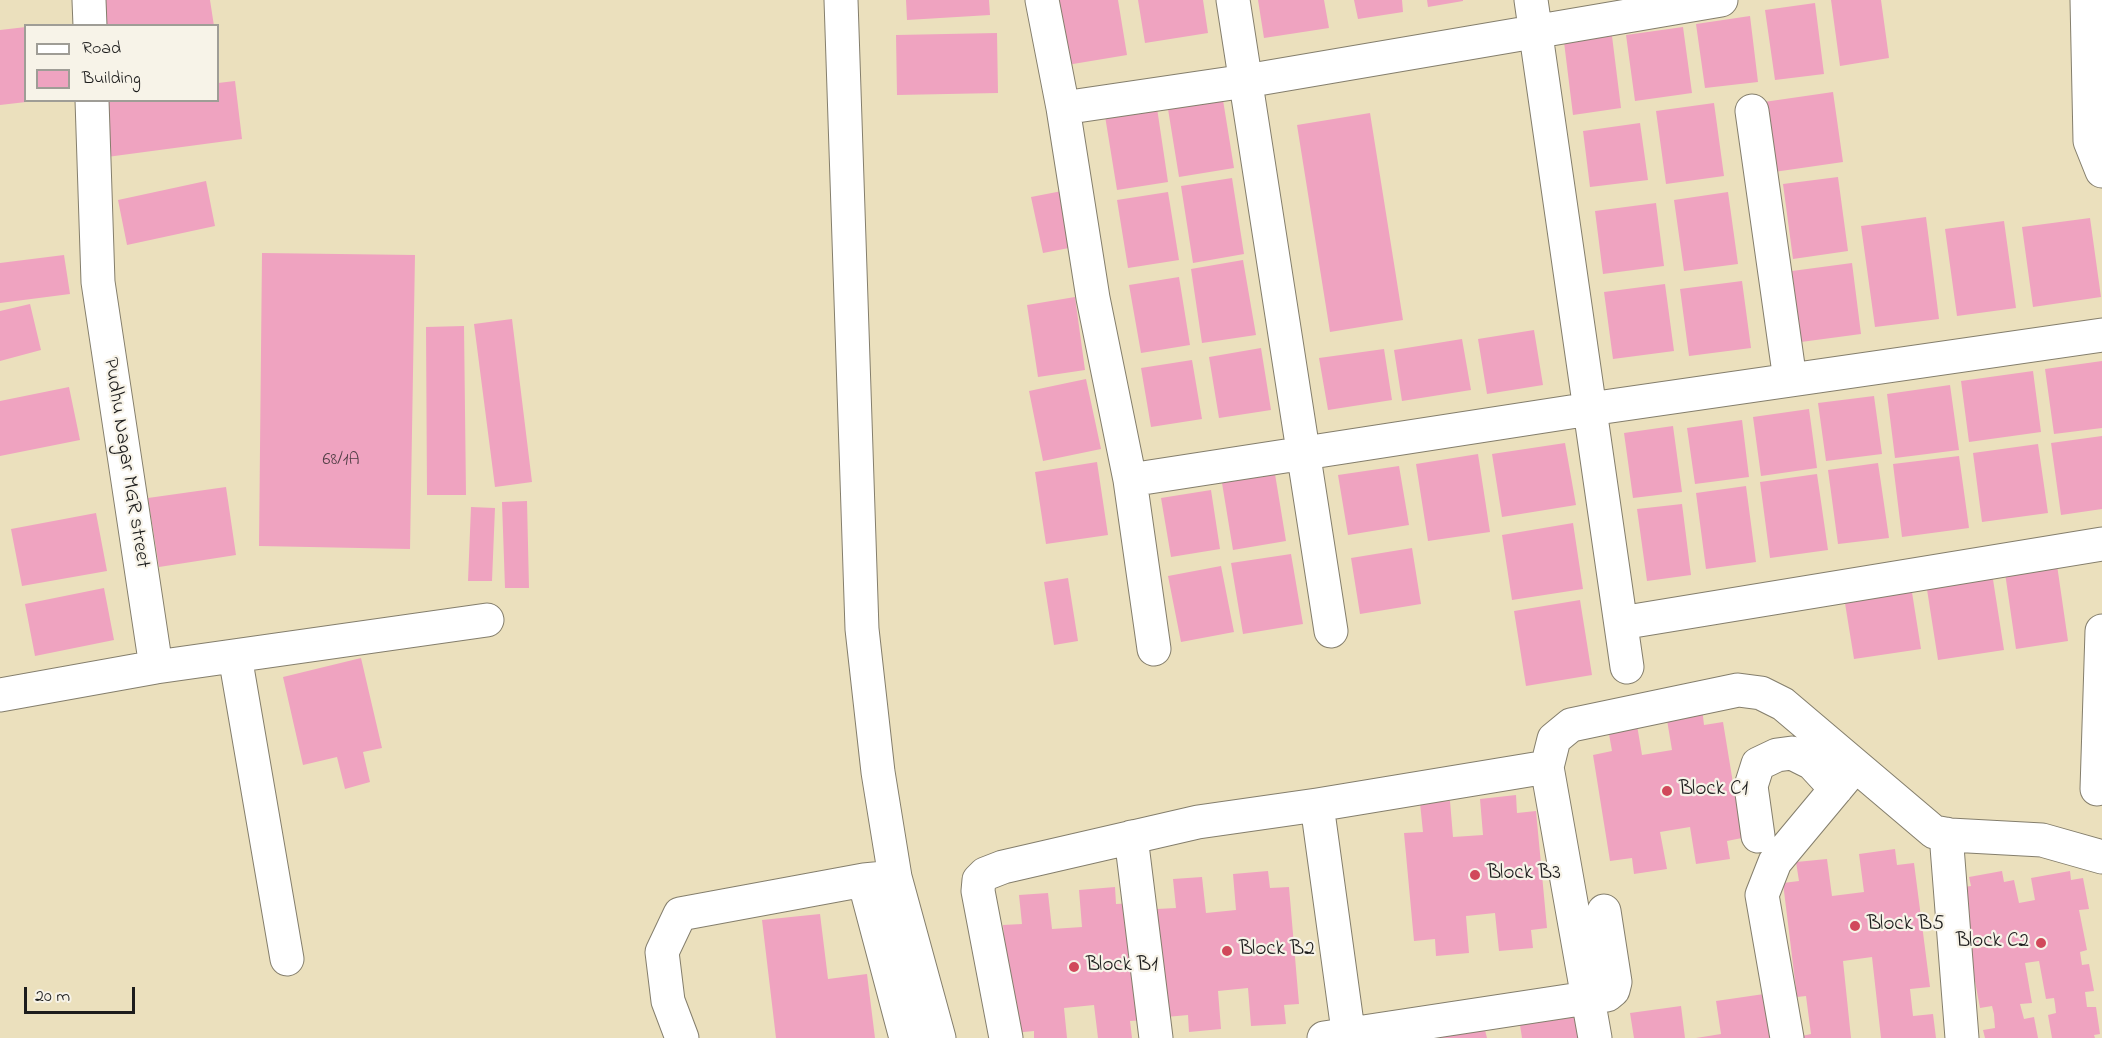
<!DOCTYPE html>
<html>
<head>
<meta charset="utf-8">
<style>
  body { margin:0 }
  #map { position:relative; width:2102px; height:1038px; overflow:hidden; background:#ebe0bd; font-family:"Indie Flower",sans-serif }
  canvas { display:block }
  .legend { position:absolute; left:24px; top:24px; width:195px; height:78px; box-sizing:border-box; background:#f7f3e8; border:2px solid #9f9d96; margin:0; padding:8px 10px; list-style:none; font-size:18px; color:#1c1c1c }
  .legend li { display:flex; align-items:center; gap:12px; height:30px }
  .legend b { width:30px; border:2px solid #9f9d96 }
  .scale { position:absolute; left:24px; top:987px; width:111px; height:27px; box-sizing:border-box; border:3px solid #1c1c1c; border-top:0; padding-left:8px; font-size:18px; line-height:21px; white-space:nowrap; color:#1c1c1c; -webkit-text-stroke:4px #f7f3e8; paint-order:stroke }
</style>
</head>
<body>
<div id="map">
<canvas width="2102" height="1038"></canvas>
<ul class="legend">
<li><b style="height:8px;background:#fff"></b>Road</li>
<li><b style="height:16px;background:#efa3c0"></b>Building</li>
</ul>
<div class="scale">20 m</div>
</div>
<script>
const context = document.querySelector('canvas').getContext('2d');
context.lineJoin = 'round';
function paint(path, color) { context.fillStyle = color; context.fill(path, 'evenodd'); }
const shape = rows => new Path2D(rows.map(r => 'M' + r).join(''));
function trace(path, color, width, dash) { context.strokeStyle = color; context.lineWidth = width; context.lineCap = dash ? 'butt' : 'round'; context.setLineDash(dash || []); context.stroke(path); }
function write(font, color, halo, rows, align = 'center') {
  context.font = font + ' "Indie Flower",sans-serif'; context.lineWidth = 4.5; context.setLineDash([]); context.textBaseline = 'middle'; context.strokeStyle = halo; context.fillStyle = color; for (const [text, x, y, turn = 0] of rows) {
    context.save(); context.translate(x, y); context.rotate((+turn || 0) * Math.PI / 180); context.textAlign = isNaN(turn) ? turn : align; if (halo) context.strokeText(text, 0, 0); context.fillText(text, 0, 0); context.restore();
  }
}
const building = shape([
  [96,0,210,0,214,26,101,26],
  [906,0,989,0,990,15,907,20],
  [1051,0,1118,0,1127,55,1061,66],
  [1138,0,1203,0,1208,33,1145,43],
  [1258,0,1324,0,1329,28,1264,38],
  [1354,0,1402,0,1403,12,1358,19],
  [1427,0,1463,0,1463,1,1428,7],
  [1831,0,1881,0,1889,58,1840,66],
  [1815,3,1824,74,1775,80,1765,10],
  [1750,16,1758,82,1705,88,1696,24],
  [26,27,26,102,0,105,0,30],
  [1683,27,1692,93,1635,101,1626,35],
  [997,33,998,93,897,95,896,35],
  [1612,36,1621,108,1573,115,1564,42],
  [235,81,242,139,107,157,99,100,218,100,218,83],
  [1833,92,1843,162,1774,172,1764,102],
  [1223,100,1234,168,1179,177,1168,109],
  [1714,103,1724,176,1666,184,1656,111],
  [1157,108,1168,182,1117,190,1105,116],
  [1370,113,1403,320,1330,332,1297,125],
  [1640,123,1648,180,1590,187,1583,131],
  [1838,177,1848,251,1793,259,1783,184],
  [1232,178,1244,254,1193,263,1181,186],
  [206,181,215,226,127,245,118,200],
  [1062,191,1074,247,1043,253,1031,197],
  [1168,192,1179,260,1128,268,1117,200],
  [1728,192,1738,264,1684,271,1674,200],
  [1656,203,1664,266,1603,274,1595,211],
  [1926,217,1939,319,1875,327,1861,226],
  [2090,218,2101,297,2033,307,2022,227],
  [2004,221,2016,308,1957,316,1945,229],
  [262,253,415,255,410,549,259,546],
  [64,255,70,294,0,303,0,263],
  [1243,260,1256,335,1202,343,1191,269],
  [1852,263,1861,334,1801,342,1792,271],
  [1179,277,1190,345,1141,353,1129,285],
  [1742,281,1751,348,1689,356,1680,289],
  [1665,284,1674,351,1613,359,1604,292],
  [1075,297,1085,370,1038,377,1027,305],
  [30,304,41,350,0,361,0,311],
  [512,319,532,482,495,487,474,324],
  [464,326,466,495,427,495,426,327],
  [1534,330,1543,385,1487,394,1478,339],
  [1462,339,1471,390,1402,401,1394,350],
  [1261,348,1271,410,1219,418,1209,357],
  [1384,349,1392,400,1328,410,1319,358],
  [1192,360,1202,419,1151,427,1141,368],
  [2102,361,2102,428,2054,434,2045,369],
  [2033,371,2041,432,1969,442,1961,381],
  [1086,379,1101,449,1043,461,1029,391],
  [1950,385,1959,450,1895,458,1887,394],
  [69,387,80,440,0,456,0,401],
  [1874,396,1882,454,1826,461,1818,403],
  [1809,409,1817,468,1761,476,1753,417],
  [1742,420,1749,477,1695,484,1687,428],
  [1673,426,1682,492,1633,498,1624,433],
  [2102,436,2102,509,2061,515,2051,443],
  [1565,443,1576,505,1502,517,1492,454],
  [2038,444,2048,513,1982,522,1973,453],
  [1478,454,1490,532,1428,541,1416,464],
  [1959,456,1969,528,1902,537,1893,464],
  [1097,462,1108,535,1046,544,1035,472],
  [1878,463,1889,538,1838,544,1828,470],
  [1399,466,1409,525,1348,535,1338,475],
  [1275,474,1286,541,1233,550,1222,483],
  [1817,474,1828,550,1770,558,1760,482],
  [1746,486,1756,562,1706,569,1696,493],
  [226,487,236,555,159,567,148,498],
  [1211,490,1220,549,1171,557,1161,498],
  [527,501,529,588,505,588,502,502],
  [1682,504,1691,575,1647,581,1637,509],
  [471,507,495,508,492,581,468,581],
  [96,513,107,571,22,586,11,529],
  [1573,523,1583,589,1512,600,1502,535],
  [1412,548,1421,604,1360,614,1351,558],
  [1291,554,1303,624,1243,634,1231,563],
  [2057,565,2068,641,2016,649,2005,573],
  [1221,566,1234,632,1181,642,1168,576],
  [1992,573,2004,650,1938,660,1926,583],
  [1068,578,1078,641,1054,645,1044,582],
  [1911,586,1921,649,1854,659,1844,597],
  [104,588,114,640,35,656,25,604],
  [1580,600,1592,675,1526,686,1514,611],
  [361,658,382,748,363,752,370,782,345,789,337,757,303,765,283,677],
  [1702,708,1704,725,1723,722,1742,838,1727,841,1730,859,1696,864,1690,827,1660,832,1667,869,1634,874,1632,858,1610,861,1593,755,1612,751,1607,723,1636,719,1642,755,1672,750,1666,714],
  [1516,795,1517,813,1536,811,1547,928,1531,930,1533,948,1499,951,1495,913,1466,916,1469,953,1436,956,1435,939,1414,941,1404,833,1423,832,1420,803,1450,801,1453,837,1483,835,1480,799],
  [1895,849,1897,865,1914,863,1930,987,1910,989,1913,1016,1933,1014,1936,1038,1881,1038,1872,957,1843,961,1851,1038,1802,1038,1802,1036,1811,1034,1806,996,1797,997,1783,883,1799,881,1796,862,1827,859,1832,896,1864,892,1859,854],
  [1268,871,1270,888,1289,887,1299,1004,1284,1005,1286,1024,1251,1026,1248,988,1218,991,1221,1029,1189,1032,1188,1015,1166,1017,1157,909,1176,908,1173,879,1202,877,1206,913,1236,910,1233,874],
  [2002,871,2004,882,2014,880,2019,903,2035,900,2031,878,2070,871,2071,880,2083,878,2089,909,2079,910,2087,950,2080,952,2082,965,2089,964,2094,991,2085,992,2087,1007,2096,1007,2100,1034,2094,1035,2095,1038,2052,1038,2048,1015,2056,1013,2055,1004,2054,998,2046,999,2039,961,2025,963,2032,1003,2020,1004,2024,1019,2034,1017,2038,1038,1985,1038,1983,1030,1995,1028,1994,1014,1992,1006,1980,1008,1969,949,1996,945,1995,942,1969,948,1958,888,1971,886,1969,877],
  [1115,887,1116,904,1135,903,1146,1020,1130,1021,1132,1038,1098,1038,1094,1005,1064,1008,1067,1038,1034,1038,1034,1031,1013,1033,1003,925,1022,924,1019,895,1048,893,1052,929,1082,927,1079,890],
  [820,914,828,979,867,974,875,1038,776,1038,762,920],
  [1771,993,1777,1038,1696,1038,1721,1034,1716,1001],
  [1681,1006,1685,1038,1634,1038,1630,1013],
  [1576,1017,1579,1038,1522,1038,1520,1025],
  [1485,1030,1487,1038,1440,1038,1440,1037]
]);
const minor = shape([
  [89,0,90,26],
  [841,0,862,629,878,772,895,877,939,1038],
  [1042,0,1063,108,1093,298,1130,480,1154,649],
  [1233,0,1331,631],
  [1531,0,1627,667],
  [2087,0,2090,141,2102,171],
  [1063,108,1246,81,1721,0],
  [1752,111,1790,380],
  [1130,480,1590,409,2102,335],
  [1621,623,2102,544],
  [235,656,287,959],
  [156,667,487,620],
  [0,695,156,667,98,282,92,100],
  [1547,767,1595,1038],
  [2097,789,2102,631],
  [1317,805,1349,1038],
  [1946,834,1962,1038],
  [1758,836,1751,786,1758,764,1777,755,1792,753,1812,763,1836,789],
  [1131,837,1156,1038],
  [864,880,906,1038],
  [682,1038,668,1001,662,952,680,914,864,880,895,877],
  [1006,1038,978,891,979,880,985,874,1003,867,1198,822,1317,805,1547,767,1554,739,1571,725,1738,690,1761,693,1783,704,1934,832,1950,835,2042,840,2102,857],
  [1324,1038,1607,995,1613,990,1615,982,1604,911],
  [1787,1038,1762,895,1775,862,1855,766]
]);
const markers = [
  [1667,791,6,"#d1495b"],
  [1475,875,6,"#d1495b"],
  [1855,926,6,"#d1495b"],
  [2041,943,6,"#d1495b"],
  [1227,951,6,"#d1495b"],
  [1074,967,6,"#d1495b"]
];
const numberNames = [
  ["68/1A",341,461]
];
const streetNames = [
  ["Pudhu Nagar MGR street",125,463,81]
];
const poiNames = [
  ["Block C1",1679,791],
  ["Block B3",1487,875],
  ["Block B5",1867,926],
  ["Block C2",2029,943,"right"],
  ["Block B2",1239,951],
  ["Block B1",1086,967]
];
paint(building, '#efa3c0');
trace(minor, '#847e6c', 35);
trace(minor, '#fff', 33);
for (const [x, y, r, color] of markers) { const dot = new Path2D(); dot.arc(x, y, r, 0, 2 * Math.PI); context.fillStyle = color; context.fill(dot); trace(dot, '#f7f3e8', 2); }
write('18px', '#513e45', null, numberNames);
write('21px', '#1c1c1c', '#f7f3e8', streetNames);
write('21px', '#1c1c1c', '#f7f3e8', poiNames, 'left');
</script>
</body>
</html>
